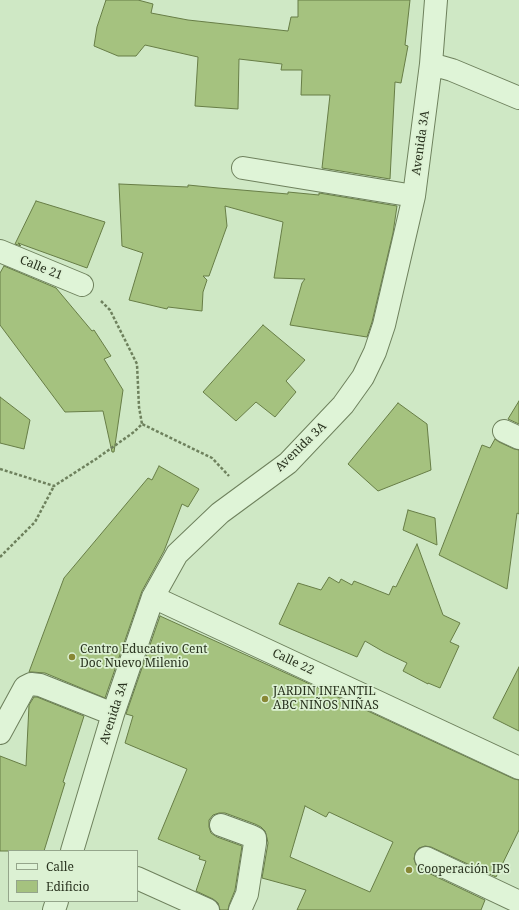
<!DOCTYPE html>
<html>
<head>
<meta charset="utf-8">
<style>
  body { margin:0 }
  #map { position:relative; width:519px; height:910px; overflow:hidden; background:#cfe8c5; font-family:"Noto Serif",serif }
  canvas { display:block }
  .legend { position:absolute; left:8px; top:850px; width:130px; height:52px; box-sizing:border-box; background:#dcf1d3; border:1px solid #94a58b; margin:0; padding:5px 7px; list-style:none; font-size:12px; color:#29331f }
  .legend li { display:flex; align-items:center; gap:8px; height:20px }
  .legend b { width:20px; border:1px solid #94a58b }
</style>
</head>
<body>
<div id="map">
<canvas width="519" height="910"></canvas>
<ul class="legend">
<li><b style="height:5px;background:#dff4d7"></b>Calle</li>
<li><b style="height:11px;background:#a5c27f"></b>Edificio</li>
</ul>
</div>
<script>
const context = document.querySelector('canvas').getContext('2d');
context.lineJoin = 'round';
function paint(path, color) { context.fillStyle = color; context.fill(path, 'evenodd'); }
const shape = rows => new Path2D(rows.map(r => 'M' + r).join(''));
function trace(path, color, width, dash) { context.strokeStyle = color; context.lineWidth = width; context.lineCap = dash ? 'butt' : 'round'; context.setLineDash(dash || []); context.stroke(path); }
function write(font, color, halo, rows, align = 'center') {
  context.font = font + ' "Noto Serif",serif'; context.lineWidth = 3.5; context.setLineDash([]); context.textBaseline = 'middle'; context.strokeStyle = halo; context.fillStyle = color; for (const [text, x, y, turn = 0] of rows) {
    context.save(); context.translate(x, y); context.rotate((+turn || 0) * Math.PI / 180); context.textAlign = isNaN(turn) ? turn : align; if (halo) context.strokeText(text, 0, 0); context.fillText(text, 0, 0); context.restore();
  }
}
const building = shape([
  [106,0,138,0,153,4,151,13,188,20,288,31,291,17,298,17,298,0,410,0,405,45,408,46,401,83,395,82,390,179,322,168,330,95,301,95,302,70,281,70,282,64,239,59,238,109,195,106,198,57,145,45,136,56,118,56,94,46,97,27,106,0],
  [119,184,188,187,188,185,218,188,288,194,288,192,319,195,319,193,397,206,393,233,372,322,367,337,290,325,302,283,305,279,274,278,283,222,225,206,227,226,209,276,203,276,207,280,203,292,202,311,168,307,167,309,129,300,143,253,122,246,119,184],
  [36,201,105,222,87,268,18,243,21,246,15,244,36,201],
  [4,266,56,288,92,331,94,330,111,356,104,359,123,390,114,452,112,452,103,411,65,412,0,325,0,273,4,266],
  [263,325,305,360,286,381,296,392,275,417,256,402,236,421,203,392,263,325],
  [0,397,30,420,24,449,0,443,0,397],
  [519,401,519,424,508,419,519,401],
  [398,403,427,424,431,470,378,491,348,464,398,403],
  [495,439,499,442,514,449,519,450,519,514,517,513,507,589,439,555,482,445,490,448,495,439],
  [159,466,199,489,188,507,182,504,164,551,142,591,105,698,45,673,32,672,29,672,64,578,148,478,152,480,159,466],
  [408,510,435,518,437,545,403,530,408,510],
  [417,544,443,615,460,623,450,642,459,646,440,688,428,683,428,684,403,671,407,663,384,652,365,641,357,657,279,624,298,583,321,590,329,577,339,583,341,579,352,585,354,581,389,595,393,586,396,587,417,544],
  [160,616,299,679,514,779,519,780,519,830,496,877,431,847,425,846,419,848,415,853,414,859,416,865,420,869,485,900,481,910,297,910,306,890,262,878,268,843,267,838,265,831,261,827,255,824,225,813,219,813,213,815,209,820,209,827,211,833,217,837,242,846,235,890,229,905,228,910,220,910,218,903,213,899,196,891,206,861,199,859,200,856,158,839,187,769,125,743,133,716,126,714,160,616],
  [305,806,326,817,329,812,393,842,370,892,290,857,305,806],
  [519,667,519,731,493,718,519,667],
  [34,697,37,697,84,716,63,782,65,783,44,851,0,851,0,756,26,766,29,705,34,697]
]);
const path = shape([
  [101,301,110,310,137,364,139,407,142,424],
  [0,469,54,486,96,459,134,432,142,424,212,458,229,476],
  [0,557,35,522,54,486]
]);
const minor = shape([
  [431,64,452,70,519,98],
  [243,168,414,196],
  [0,251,82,285],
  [504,431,519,438],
  [153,597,519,768],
  [0,733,25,687,31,684,40,685,113,714],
  [221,825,251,836,255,838,255,843,247,894,240,910],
  [72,851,113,714,153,597,177,554,220,513,288,463,343,405,363,377,375,352,384,325,414,196,431,64,436,0],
  [426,858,519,902],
  [137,878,208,910],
  [54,910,57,901]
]);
const markers = [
  [72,657,4,"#888835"],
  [265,699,4,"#888835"],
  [409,870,4,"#888835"]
];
const streetNames = [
  ["Avenida 3A",421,143,-82],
  ["Calle 21",41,268,22],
  ["Avenida 3A",301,447,-44],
  ["Calle 22",293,662,25],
  ["Avenida 3A",114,713,-72]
];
const poiNames = [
  ["Centro Educativo Cent",80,650],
  ["Doc Nuevo Milenio",80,664],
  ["JARDIN INFANTIL",273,692],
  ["ABC NIÑOS NIÑAS",273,706],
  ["Cooperación IPS",417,870]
];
paint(building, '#a5c27f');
trace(building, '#677d46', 1);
trace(minor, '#6e815d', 24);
trace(path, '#6e815d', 2.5, [3, 2]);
trace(minor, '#dff4d7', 22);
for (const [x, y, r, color] of markers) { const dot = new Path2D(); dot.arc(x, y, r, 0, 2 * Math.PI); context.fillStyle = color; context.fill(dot); trace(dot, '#dcf1d3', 1.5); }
write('12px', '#29331f', '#dcf1d3', streetNames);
write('12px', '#29331f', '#dcf1d3', poiNames, 'left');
</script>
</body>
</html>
